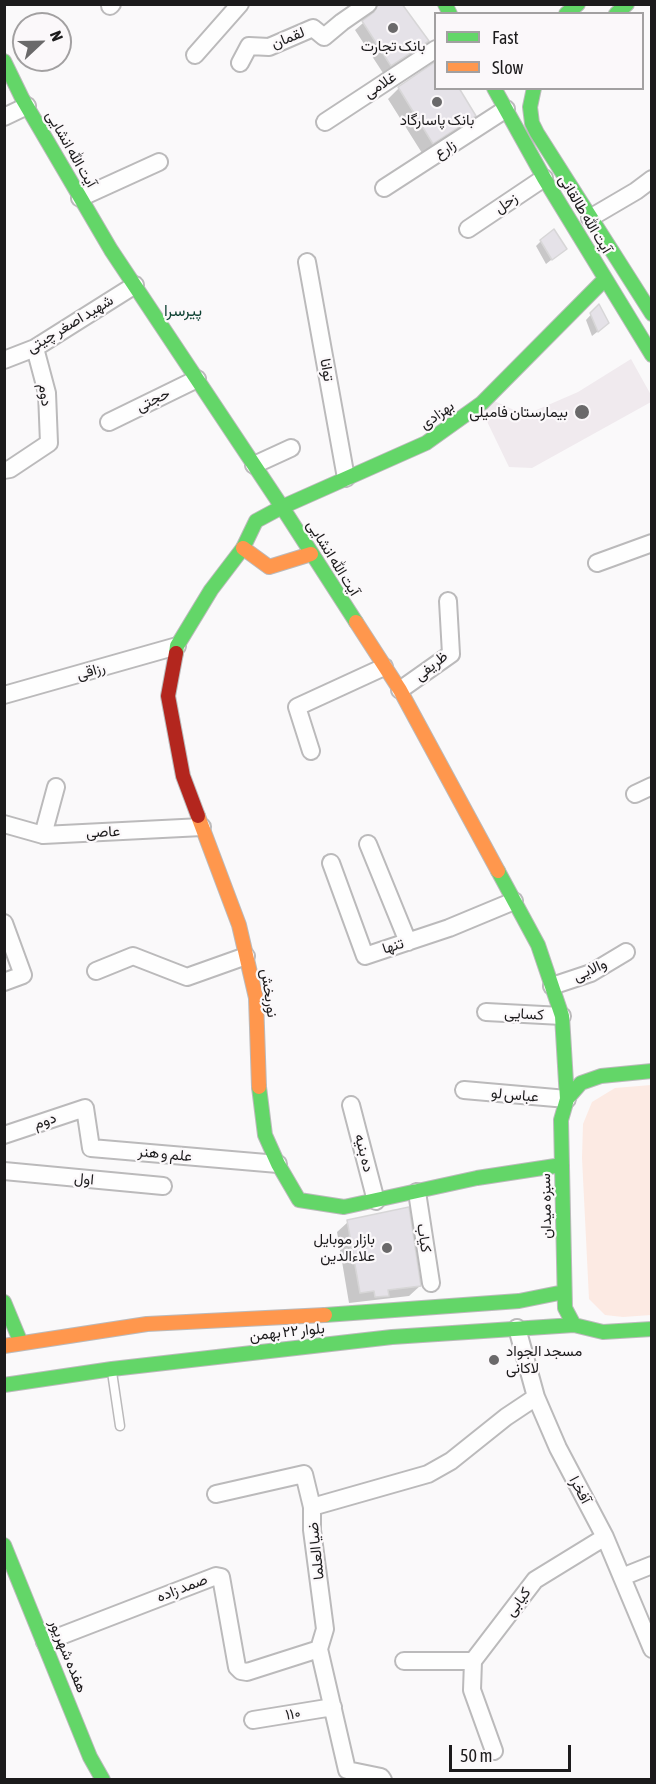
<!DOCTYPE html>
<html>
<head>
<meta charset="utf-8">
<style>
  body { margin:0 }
  #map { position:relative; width:656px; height:1784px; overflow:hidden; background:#faf9fa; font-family:"Asap Condensed",sans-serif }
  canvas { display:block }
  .frame { position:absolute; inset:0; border:6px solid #1c1b1c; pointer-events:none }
  .legend { position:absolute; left:434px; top:12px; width:210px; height:78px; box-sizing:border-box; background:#fbf8fa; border:2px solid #a2a0a1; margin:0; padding:8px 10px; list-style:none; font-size:18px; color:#1c1b1c }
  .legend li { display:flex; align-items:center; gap:12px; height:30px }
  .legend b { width:30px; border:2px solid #a2a0a1 }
  .north { position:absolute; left:12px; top:12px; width:60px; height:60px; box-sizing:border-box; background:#fbf8fa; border:2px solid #a2a0a1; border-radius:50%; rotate:68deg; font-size:16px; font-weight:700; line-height:24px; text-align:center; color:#1c1b1c }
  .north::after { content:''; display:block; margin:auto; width:21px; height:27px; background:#6a696a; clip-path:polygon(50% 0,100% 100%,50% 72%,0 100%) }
  .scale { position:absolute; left:449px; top:1745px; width:122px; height:27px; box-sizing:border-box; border:3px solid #1c1b1c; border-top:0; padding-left:8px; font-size:18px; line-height:21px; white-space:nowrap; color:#1c1b1c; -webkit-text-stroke:4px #fbf8fa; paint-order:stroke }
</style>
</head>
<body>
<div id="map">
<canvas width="656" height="1784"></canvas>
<div class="frame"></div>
<ul class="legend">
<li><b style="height:8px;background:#63d668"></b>Fast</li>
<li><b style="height:8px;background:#ff974d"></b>Slow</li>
</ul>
<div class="north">N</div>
<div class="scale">50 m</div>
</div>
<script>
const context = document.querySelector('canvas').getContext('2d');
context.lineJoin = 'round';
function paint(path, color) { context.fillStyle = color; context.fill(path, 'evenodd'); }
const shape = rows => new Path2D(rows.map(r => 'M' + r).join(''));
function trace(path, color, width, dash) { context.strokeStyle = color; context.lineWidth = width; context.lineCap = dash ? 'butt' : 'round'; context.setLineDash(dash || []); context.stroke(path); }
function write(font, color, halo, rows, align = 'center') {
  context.font = font + ' "Asap Condensed",Vazirmatn,sans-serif'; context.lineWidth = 4.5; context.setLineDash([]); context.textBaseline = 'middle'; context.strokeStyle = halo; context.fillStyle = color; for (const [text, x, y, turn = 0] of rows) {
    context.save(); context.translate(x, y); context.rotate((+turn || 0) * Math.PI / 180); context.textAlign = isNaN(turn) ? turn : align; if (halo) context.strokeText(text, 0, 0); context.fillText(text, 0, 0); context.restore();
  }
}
const built = shape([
  [631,359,651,395,651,402,532,468,509,467,481,409,492,400,525,415,578,392]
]);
const green = shape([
  [651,1085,651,1315,623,1317,605,1315,589,1299,582,1158,583,1124,592,1102,615,1088]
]);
const shadow = shape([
  [377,4,400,4,427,41,419,49,383,73,355,30,370,17,370,11],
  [436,64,436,88,473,116,463,127,422,153,388,99,399,88],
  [541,241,565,249,546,264,536,246],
  [599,306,602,328,592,336,586,320],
  [348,1222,420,1286,409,1296,349,1303,337,1232]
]);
const building = shape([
  [378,4,402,4,429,41,391,66,362,21,374,12,378,4],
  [435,62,435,88,459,88,476,116,433,144,398,87,435,62],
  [554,229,567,249,552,260,540,240,554,229],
  [599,304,609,323,598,332,590,313,599,304],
  [409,1207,421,1286,388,1290,389,1296,375,1297,374,1291,360,1293,347,1220,409,1207]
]);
const lane = shape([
  [112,1372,120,1426]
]);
const street = shape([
  [110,6,112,4],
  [195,55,240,4],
  [240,63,249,46,269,47,313,28,324,37,342,22,368,4],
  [4,117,27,106],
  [325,122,436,49],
  [384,188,506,109],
  [80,198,159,162],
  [590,218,636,191,652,179],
  [468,229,544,178],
  [307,262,346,478],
  [4,360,35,348,135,285],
  [109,422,197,379],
  [254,465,291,448],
  [4,470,10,469,49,443,47,393,35,348],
  [597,563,652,543],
  [400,690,451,654,448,601],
  [4,695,177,646],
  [311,751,297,707,384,667],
  [635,794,652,786],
  [4,824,43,835,202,827],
  [43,835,56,787],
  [368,844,408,942],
  [331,863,365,956,449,928,514,901],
  [4,923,23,975,4,982],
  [96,971,133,956,187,977,246,956],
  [552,986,591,973,626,952],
  [486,1012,562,1016],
  [464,1090,567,1099],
  [351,1105,376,1201],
  [4,1135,85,1108,91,1148,278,1164],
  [4,1171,163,1186],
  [417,1192,431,1283],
  [517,1328,536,1397,558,1448,605,1537,652,1649],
  [216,1494,304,1474,312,1507],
  [622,1577,652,1565],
  [45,1642,216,1576,221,1577,237,1667,241,1671,247,1672,319,1649],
  [404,1661,473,1661,535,1580,605,1537],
  [473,1661,472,1690,494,1751],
  [253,1720,333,1707],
  [383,1780,381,1777,347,1770,319,1649,325,1629,312,1530,312,1507,428,1474,451,1461,506,1417,536,1397]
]);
const fast = shape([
  [445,4,450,14],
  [566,14,578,4],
  [616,14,627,4],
  [4,61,22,98,111,250,282,507,356,622],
  [494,88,544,178,652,355],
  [534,88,530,107,532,123,537,133,652,314],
  [176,653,177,646,211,590,243,548,256,521,282,507,426,443,482,403,605,279],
  [498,871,538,945,562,1016,567,1099],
  [652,1071,601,1076,581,1083,567,1099,561,1120,565,1308,574,1325,603,1332,652,1329],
  [259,1087,265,1135,278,1164,299,1200,344,1207,477,1178,562,1165],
  [4,1302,21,1343],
  [325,1315,519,1301,564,1292],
  [4,1385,112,1369,392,1337,574,1325],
  [4,1545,90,1757,103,1780]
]);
const slow = shape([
  [243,548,269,567,311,554],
  [356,622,400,690,498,871],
  [198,816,239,925,256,998,259,1087],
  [4,1346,147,1324,325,1315]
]);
const jam = shape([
  [176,653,168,696,183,776,198,816]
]);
const markers = [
  [393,28,6,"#6a696a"],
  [437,102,6,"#6a696a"],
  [582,412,8,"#6a696a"],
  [387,1248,6,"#6a696a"],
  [494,1360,6,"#6a696a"]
];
const streetNames = [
  ["لقمان",288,38,-22],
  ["غلامی",380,85,-33],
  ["آیت الله انشایی",71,149,60],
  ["زارع",445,149,-32],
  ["زحل",506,203,-34],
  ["آیت الله طالقانی",585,214,59],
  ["شهید اصغر چیتی",70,324,-31],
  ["توانا",327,370,80],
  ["دوم",45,395,82],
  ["حجتی",153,400,-26],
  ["بهزادی",437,415,-35],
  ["آیت الله انشایی",333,558,58],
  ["ظریفی",431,666,-39],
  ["رزاقی",91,671,-16],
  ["عاصی",103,832,-3],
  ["تنها",393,946,-18],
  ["والایی",590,970,-25],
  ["نوربخش",269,993,82],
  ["کسایی",524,1014,3],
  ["عباس لو",515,1095,5],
  ["دوم",45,1121,-19],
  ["ده بنیه",364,1153,76],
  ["علم و هنر",165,1154,5],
  ["اول",84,1179,5],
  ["سبزه میدان",546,1206,-91],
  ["کیاب",424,1238,81],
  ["بلوار ۲۲ بهمن",287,1332,-6],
  ["آفخرا",580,1490,62],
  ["ضیا العلما",316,1551,-96],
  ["صمد زاده",182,1588,-21],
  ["کیابی",518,1602,-53],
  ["هفده شهریور",68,1656,68],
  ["۱۱۰",293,1714,-9]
];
const poiNames = [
  ["بانک تجارت",393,46],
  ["بانک پاسارگاد",437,120],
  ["بیمارستان فامیلی",568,412,"right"],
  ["بازار موبایل",375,1239,"right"],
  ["علاءالدین",375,1256,"right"],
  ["مسجد الجواد",506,1351,"left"],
  ["لاکانی",506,1368,"left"]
];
const neighbourhoodNames = [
  ["پیرسرا",183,311]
];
paint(built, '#f0eaee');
paint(green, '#fceae3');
paint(shadow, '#0003');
paint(building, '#e5e2e8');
trace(building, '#d7d6d7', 1.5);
trace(lane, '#bbbabb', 11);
trace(street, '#bbbabb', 20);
trace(fast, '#bbbabb', 16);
trace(slow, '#bbbabb', 16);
trace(jam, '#bbbabb', 16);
trace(lane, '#fefefe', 8);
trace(street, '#fefefe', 16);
trace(fast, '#63d668', 14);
trace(slow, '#ff974d', 14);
trace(jam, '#b3261e', 14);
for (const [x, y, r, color] of markers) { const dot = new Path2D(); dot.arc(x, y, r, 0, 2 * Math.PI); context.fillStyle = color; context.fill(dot); trace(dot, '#fbf8fa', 2); }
write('15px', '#1c1b1c', '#fbf8fa', streetNames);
write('15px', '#1c1b1c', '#fbf8fa', poiNames);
write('16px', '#0d4132', '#fbf8fa', neighbourhoodNames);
</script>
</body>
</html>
